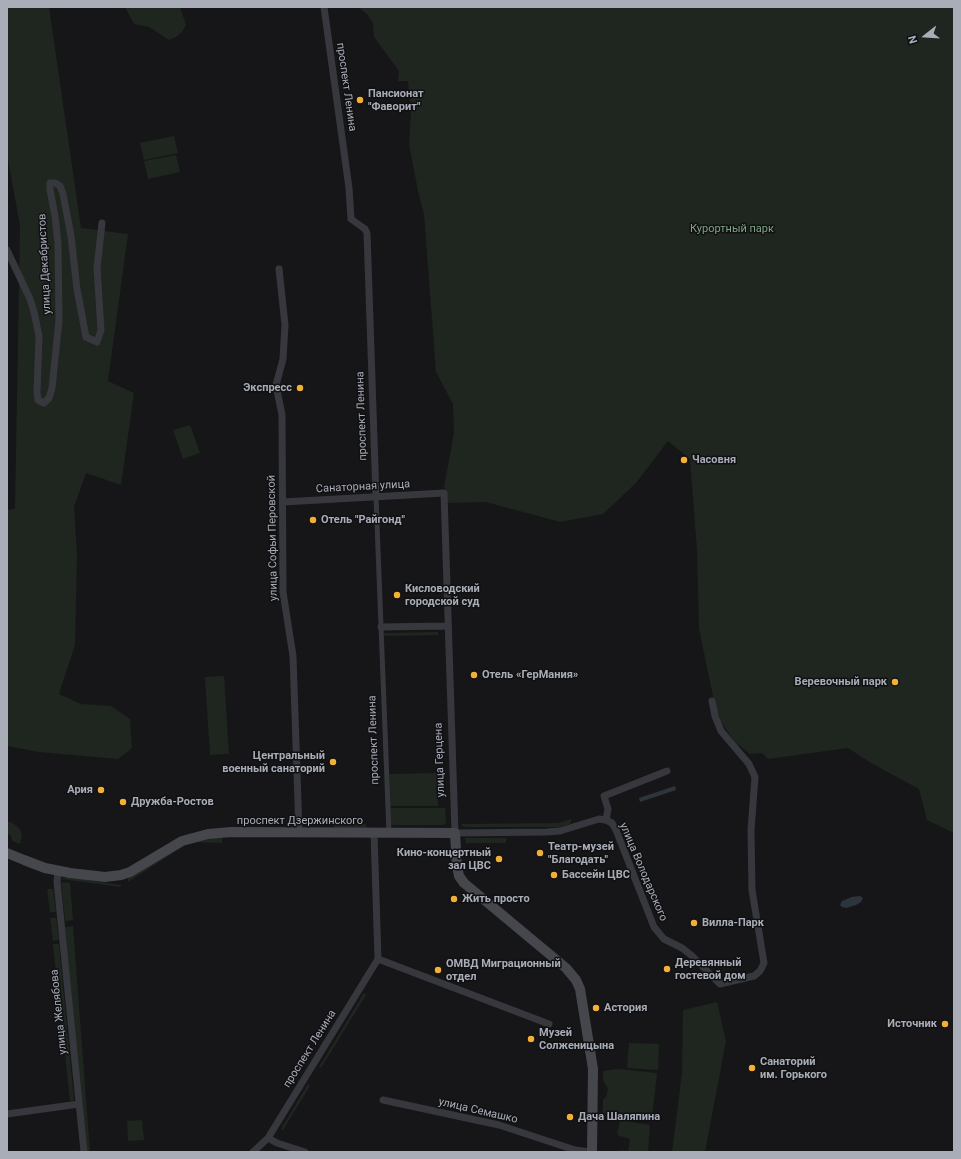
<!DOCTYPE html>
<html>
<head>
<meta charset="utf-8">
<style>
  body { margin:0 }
  #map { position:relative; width:961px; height:1159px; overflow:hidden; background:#161618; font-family:Roboto,sans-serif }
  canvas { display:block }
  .frame { position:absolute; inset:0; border:8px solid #a8adb8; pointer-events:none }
  .north { position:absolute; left:905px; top:16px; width:40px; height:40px; -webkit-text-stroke:3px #111113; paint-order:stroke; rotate:253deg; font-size:11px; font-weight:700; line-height:16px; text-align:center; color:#a8adb8 }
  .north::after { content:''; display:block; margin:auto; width:14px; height:18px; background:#a8adb8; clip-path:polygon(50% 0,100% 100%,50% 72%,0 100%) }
</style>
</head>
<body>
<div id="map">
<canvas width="961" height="1159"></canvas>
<div class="frame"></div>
<div class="north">N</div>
</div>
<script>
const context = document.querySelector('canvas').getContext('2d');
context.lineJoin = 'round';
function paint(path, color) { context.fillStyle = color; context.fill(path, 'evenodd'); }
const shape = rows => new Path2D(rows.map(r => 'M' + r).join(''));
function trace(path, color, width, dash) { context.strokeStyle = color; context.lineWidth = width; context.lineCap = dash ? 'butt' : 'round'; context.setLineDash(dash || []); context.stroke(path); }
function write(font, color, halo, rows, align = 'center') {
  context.font = font + ' Roboto,sans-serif'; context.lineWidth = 3; context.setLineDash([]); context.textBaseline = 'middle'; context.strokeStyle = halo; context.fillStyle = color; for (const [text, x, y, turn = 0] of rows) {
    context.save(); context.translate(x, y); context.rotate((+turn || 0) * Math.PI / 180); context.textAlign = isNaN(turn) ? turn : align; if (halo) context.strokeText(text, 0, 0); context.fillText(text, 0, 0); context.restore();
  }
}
const green = shape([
  [7,7,49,7,81,228,128,234,108,381,134,393,121,485,86,473,74,507,77,554,75,645,59,694,81,704,111,706,130,719,132,748,118,759,39,752,7,746,7,510,15,509,20,226,7,154],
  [125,7,180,7,186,25,182,32,176,37,169,40,149,27,134,24],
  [358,7,954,7,954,833,927,820,919,789,871,763,848,748,768,759,762,753,750,754,733,740,720,720,714,701,699,629,697,551,690,459,668,441,636,483,603,514,560,522,486,502,447,503,447,491,444,487,454,433,453,404,436,372,424,214,418,191,409,144,411,114,408,81,398,81,399,71,374,37,373,23,367,14],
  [174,136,178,153,144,160,140,143],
  [176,155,180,172,148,179,144,161],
  [190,425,200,453,183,459,173,430],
  [438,632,438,635,384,636,384,633],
  [224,676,229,754,210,755,205,677],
  [438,773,438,806,390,806,389,774],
  [390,808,445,808,446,823,443,825,391,825],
  [571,819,571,822,570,824,559,827,464,827,461,824,559,823],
  [7,821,14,824,20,829,22,837,20,844,12,841,11,836,7,834],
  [334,824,366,824,366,828,334,828],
  [222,837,222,843,192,842,182,847,128,882,128,878,192,840],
  [465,838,506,838,506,843,466,843],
  [67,877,121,885,121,887,61,879],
  [61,882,70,883,73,920,65,921],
  [47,889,53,889,56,912,50,912],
  [50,918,56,918,59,940,53,941],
  [73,926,90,1152,87,1152,65,927],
  [53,944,59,944,74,1100,70,1101],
  [364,993,366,995,321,1068,319,1067],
  [717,1002,726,1041,705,1152,672,1152,682,1073,683,1010],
  [629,1043,659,1044,658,1070,627,1068],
  [618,1069,657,1073,652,1119,603,1113,603,1100,606,1097,608,1089,603,1080,603,1071],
  [308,1084,310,1086,283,1130,281,1129],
  [142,1120,144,1140,128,1141,127,1121],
  [620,1120,650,1125,648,1152,620,1152,621,1150,628,1151,630,1139,617,1135]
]);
const water = shape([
  [675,786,676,790,640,802,639,798],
  [860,896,863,898,861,902,856,905,846,908,842,907,840,905,842,901,852,897]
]);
const pedestrian = shape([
  [376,497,389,833]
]);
const minor = shape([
  [324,7,349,188,351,219,365,229,367,233,376,497],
  [7,250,30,299,34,312,39,336,37,392,38,400,44,403,49,398,52,388,59,320,58,244,55,216,50,190,50,183,55,183,60,186,63,194,71,236,77,289,86,337,97,342,101,330,97,268,102,223],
  [279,269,285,325,283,359,276,385,282,415,283,592,293,656,299,832],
  [283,502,444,493,455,833,547,832,560,831,599,819,606,820,612,823,616,830,654,927,664,939,682,948,691,955,720,984,754,976,760,971,764,963,752,890,751,830,755,777,749,764,721,731,715,716,712,701],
  [381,627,447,626],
  [606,820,608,809,604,796,667,771],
  [58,870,57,882,84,1152],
  [378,959,549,1024],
  [383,1100,499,1125,575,1150,590,1152],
  [7,1114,79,1104],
  [268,1138,277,1143,305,1152],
  [253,1152,268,1138,378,959,374,833]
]);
const secondary = shape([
  [7,853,24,860,45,868,70,873,105,877,121,875,130,872,182,841,208,834,231,832,455,833,457,866,459,876,464,883,566,968,576,980,580,989,593,1069,592,1152]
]);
const markers = [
  [360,100,4,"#f2b134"],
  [300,388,4,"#f2b134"],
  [684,460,4,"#f2b134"],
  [313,520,4,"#f2b134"],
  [397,595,4,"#f2b134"],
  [474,675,4,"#f2b134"],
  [895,682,4,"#f2b134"],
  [333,762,4,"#f2b134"],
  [101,790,4,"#f2b134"],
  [123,802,4,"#f2b134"],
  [540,853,4,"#f2b134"],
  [499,859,4,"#f2b134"],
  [554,875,4,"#f2b134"],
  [454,899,4,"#f2b134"],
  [694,923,4,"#f2b134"],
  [667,969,4,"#f2b134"],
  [438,970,4,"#f2b134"],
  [596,1008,4,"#f2b134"],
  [945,1024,4,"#f2b134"],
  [531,1039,4,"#f2b134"],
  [752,1068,4,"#f2b134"],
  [570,1117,4,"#f2b134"]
];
const streetNames = [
  ["проспект Ленина",346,87,82],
  ["улица Декабристов",45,264,-93],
  ["проспект Ленина",362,416,-92],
  ["Санаторная улица",363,487,-3],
  ["улица Софьи Перовской",273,538,-91],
  ["проспект Ленина",374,740,-92],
  ["улица Герцена",440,760,-92],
  ["проспект Дзержинского",300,821],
  ["улица Володарского",643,872,67],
  ["улица Желябова",59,1012,-96],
  ["проспект Ленина",310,1049,-58],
  ["улица Семашко",478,1111,13]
];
const poiNames = [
  ["Пансионат",368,94],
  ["\"Фаворит\"",368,107],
  ["Экспресс",292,388,"right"],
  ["Часовня",692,460],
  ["Отель \"Райгонд\"",321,520],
  ["Кисловодский",405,589],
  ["городской суд",405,602],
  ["Отель «ГерМания»",482,675],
  ["Веревочный парк",887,682,"right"],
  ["Центральный",325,756,"right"],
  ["военный санаторий",325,769,"right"],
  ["Ария",93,790,"right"],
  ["Дружба-Ростов",131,802],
  ["Театр-музей",548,847],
  ["\"Благодать\"",548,860],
  ["Кино-концертный",491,853,"right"],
  ["зал ЦВС",491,866,"right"],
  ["Бассейн ЦВС",562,875],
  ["Жить просто",462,899],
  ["Вилла-Парк",702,923],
  ["Деревянный",675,963],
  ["гостевой дом",675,976],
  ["ОМВД Миграционный",446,964],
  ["отдел",446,977],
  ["Астория",604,1008],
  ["Источник",937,1024,"right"],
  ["Музей",539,1033],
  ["Солженицына",539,1046],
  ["Санаторий",760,1062],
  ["им. Горького",760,1075],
  ["Дача Шаляпина",578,1117]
];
const parkNames = [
  ["Курортный парк",732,229]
];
paint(green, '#1e261f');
paint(water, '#2c353c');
trace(pedestrian, '#37383d', 5);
trace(minor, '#37383d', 7);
trace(secondary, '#45474d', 10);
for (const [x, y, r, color] of markers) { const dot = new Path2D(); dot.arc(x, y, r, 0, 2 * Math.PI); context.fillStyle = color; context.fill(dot); trace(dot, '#111113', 1.5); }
write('11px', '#a8adb8', '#111113', streetNames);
write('bold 11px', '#a8adb8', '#111113', poiNames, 'left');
write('11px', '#7fa381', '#111113', parkNames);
</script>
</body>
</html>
